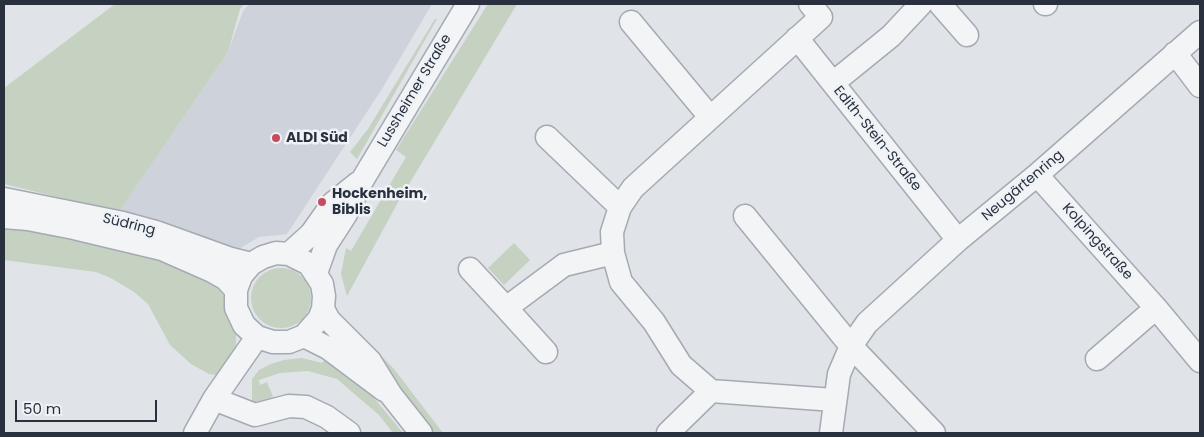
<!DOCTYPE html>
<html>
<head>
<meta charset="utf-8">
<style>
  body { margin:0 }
  #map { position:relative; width:1204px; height:437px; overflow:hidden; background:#e0e3e8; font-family:Poppins,sans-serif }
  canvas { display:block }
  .frame { position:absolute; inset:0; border:5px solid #29313e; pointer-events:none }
  .scale { position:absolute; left:15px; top:400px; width:142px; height:22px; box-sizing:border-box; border:2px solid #29313e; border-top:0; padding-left:6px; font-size:15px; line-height:18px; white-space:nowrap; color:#29313e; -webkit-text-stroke:4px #eff2f6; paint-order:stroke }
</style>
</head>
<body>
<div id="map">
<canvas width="1204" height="437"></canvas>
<div class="frame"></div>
<div class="scale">50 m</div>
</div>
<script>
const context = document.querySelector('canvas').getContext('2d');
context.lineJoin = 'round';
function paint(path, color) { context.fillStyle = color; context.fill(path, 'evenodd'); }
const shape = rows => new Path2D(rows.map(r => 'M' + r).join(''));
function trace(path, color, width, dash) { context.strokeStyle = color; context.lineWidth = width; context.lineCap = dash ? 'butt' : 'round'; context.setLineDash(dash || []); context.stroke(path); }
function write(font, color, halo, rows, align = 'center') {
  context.font = font + ' Poppins,sans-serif'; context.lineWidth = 5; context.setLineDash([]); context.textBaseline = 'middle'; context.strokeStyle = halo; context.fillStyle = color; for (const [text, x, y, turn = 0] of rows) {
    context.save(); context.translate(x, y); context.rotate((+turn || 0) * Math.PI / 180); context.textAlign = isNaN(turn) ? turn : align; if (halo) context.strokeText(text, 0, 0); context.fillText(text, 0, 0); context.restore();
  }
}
const built = shape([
  [249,4,432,4,382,89,287,234,259,237,232,253,119,212,228,52,243,11]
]);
const green = shape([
  [115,4,244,4,240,9,228,52,119,212,4,184,4,88],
  [488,4,517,4,396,206,347,296,341,274,346,248,351,251,406,157,396,150],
  [435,19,437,19,357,159,350,152,368,129],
  [4,223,107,241,209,277,229,303,236,326,236,350,224,371,216,375,209,374,191,364,170,345,148,304,134,292,111,278,96,272,4,260],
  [514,243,530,260,504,285,488,268],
  '251 298a30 30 0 1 1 60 0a30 30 0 1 1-60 0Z',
  [357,331,394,369,443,433,434,433,388,372,354,332],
  [329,355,365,387,403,433,393,433,379,415,337,379,308,371,280,373,259,380,260,385,267,382,273,397,252,405,252,379,259,370,271,364,284,360,302,358,322,363]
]);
const minor = shape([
  [810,4,821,17,633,188,620,207,612,232,613,253,621,282,654,322,681,365,711,391,834,400],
  [940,4,967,35],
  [1045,4,1046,4],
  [631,22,710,117],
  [797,38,958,240],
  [1175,53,1200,86],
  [833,83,891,36,921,4],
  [547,137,620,207],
  [1037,175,1156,308,1200,361],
  [4,199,123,223,156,232,231,259,251,264],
  [745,216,851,346,934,433],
  [4,217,28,219,74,228,162,249,212,271,226,279,236,290],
  [289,254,311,234,333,203,358,183],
  [470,269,506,308,564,265,613,253],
  [316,273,326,245,346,214,363,179,468,4],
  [506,308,546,352],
  [323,309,319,319,304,336,289,342,273,342,257,337,244,325,236,308,236,290,241,276,251,264,263,257,276,253,289,254,309,264,322,284,324,296,323,309,329,320,370,361,391,395,421,433],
  [304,336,328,348,384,390],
  [1097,359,1156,308],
  [214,399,255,415,289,406,306,407,327,417,349,433],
  [195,433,214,399,257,337],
  [668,433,711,391],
  [831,433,839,374,851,346,867,323,958,240,1037,175,1200,32]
]);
const markers = [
  [276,138,5,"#c64c5e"],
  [322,202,5,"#c64c5e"]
];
const streetNames = [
  ["Lussheimer Straße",415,91,-59],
  ["Edith-Stein-Straße",877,139,51],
  ["Neugärtenring",1023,186,-40],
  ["Südring",129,225,14],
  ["Kolpingstraße",1097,242,48]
];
const poiNames = [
  ["ALDI Süd",286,138],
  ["Hockenheim,",332,194],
  ["Biblis",332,210]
];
paint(built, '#ced2da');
paint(green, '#c5d1c1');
trace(minor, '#a5aab2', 25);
trace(minor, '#f2f4f6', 22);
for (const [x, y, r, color] of markers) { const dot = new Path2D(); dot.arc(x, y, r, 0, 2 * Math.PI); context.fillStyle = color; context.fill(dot); trace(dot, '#eff2f6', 2); }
write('14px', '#29313e', '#eff2f6', streetNames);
write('bold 14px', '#29313e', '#eff2f6', poiNames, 'left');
</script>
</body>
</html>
